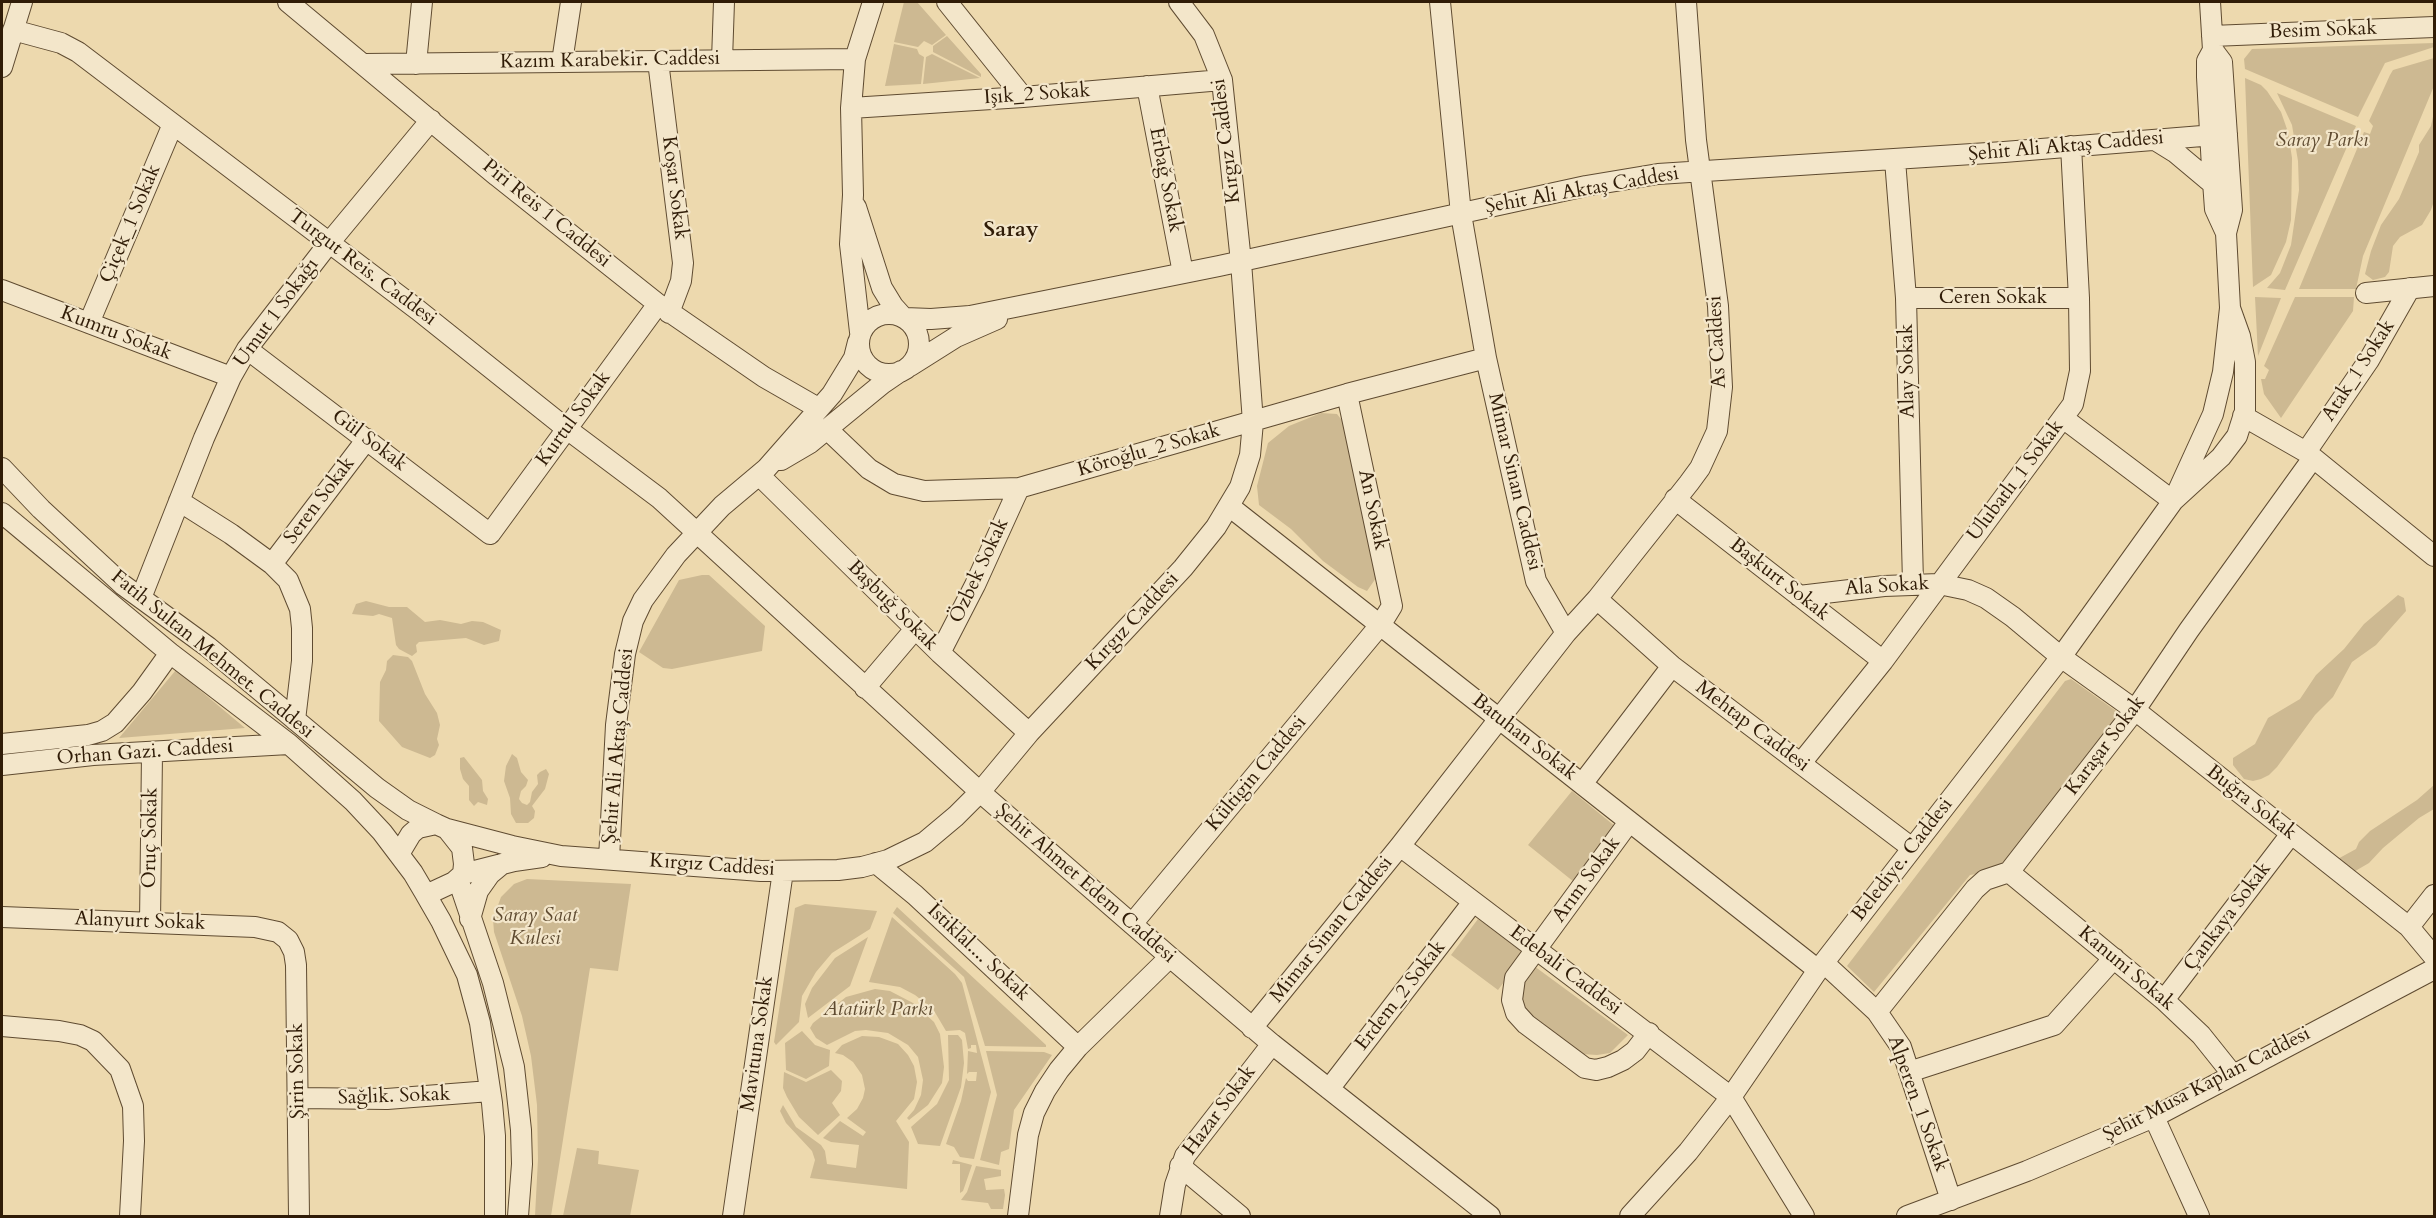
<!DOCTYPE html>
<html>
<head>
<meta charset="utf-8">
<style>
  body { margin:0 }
  #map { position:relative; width:2436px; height:1218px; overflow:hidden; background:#edd9ae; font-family:Cardo,serif }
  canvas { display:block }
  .frame { position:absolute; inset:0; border:3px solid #301c07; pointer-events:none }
</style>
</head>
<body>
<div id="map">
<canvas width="2436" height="1218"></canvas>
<div class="frame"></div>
</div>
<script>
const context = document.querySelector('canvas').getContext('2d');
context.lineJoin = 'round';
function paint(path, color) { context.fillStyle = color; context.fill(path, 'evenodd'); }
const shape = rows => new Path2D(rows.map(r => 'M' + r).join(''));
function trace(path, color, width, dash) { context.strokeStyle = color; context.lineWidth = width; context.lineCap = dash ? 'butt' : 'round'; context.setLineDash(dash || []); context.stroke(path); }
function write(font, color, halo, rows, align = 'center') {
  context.font = font + ' Cardo,serif'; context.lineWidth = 4.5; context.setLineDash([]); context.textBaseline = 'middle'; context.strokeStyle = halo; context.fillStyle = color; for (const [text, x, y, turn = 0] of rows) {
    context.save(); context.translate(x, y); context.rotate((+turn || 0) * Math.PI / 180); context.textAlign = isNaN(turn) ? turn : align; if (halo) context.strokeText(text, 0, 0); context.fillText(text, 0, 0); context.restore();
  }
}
const green = shape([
  [904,2,917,2,946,35,932,45,924,41,918,47,894,42],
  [947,36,981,74,981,77,933,52,933,46],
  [2434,43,2434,47,2385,63,2358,117,2245,69,2244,59,2252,49],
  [894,44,917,49,919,54,924,57,921,84,885,86],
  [932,54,980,78,923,84,926,57],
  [2434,58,2434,86,2363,256,2356,289,2299,289,2364,132,2370,134,2373,126,2369,121,2390,75,2393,70],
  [2245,78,2261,85,2267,91,2281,112,2288,132,2292,158,2291,220,2286,242,2271,275,2253,287],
  [2277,93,2356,126,2285,290,2267,288,2280,273,2291,245,2299,190,2298,161,2292,125],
  [2434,112,2434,201,2431,210,2422,225,2400,237,2393,246,2389,272,2385,277,2373,280,2365,274,2371,251,2381,225,2399,199,2419,152,2419,145,2431,126],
  [2255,297,2281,298,2258,356],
  [2295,297,2354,297,2353,311,2281,418,2264,394,2261,379,2265,379,2269,370,2264,366],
  [1321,413,1337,414,1344,423,1376,578,1367,591,1358,587,1323,561,1291,529,1259,505,1257,486,1268,443,1289,426],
  [702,575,709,575,765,626,762,651,672,669,663,668,639,652,679,580],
  [2398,595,2404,598,2406,611,2376,645,2352,662,2333,697,2315,715,2277,767,2269,775,2261,779,2253,781,2244,779,2233,765,2233,758,2255,744,2268,718,2300,699,2316,675,2344,649,2364,624],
  [366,601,389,607,407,607,425,622,440,620,461,624,472,621,483,622,501,630,499,641,484,645,466,638,419,642,416,645,417,652,412,656,399,649,396,645,392,618,379,614,373,616,352,614,356,604],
  [393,655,408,657,412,661,425,694,437,713,440,725,437,739,439,745,435,755,430,758,402,747,379,721,380,682,386,670,387,661],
  [176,670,245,728,119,738],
  [2071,679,2133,723,1998,879,1976,874,1970,875,1874,992,1847,966,2065,681],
  [512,754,517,758,521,772,528,780,526,786,521,791,519,799,522,803,527,805,530,802,532,792,538,784,537,775,540,772,546,769,549,774,545,789,532,806,535,811,534,818,528,823,516,823,511,814,510,798,504,781,506,766],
  [464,757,482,780,483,791,488,799,487,805,478,802,474,806,469,800,469,786,463,779,460,769,460,758],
  [2434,785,2434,809,2419,818,2383,848,2369,863,2345,877,2334,861,2356,849,2359,842,2370,831,2417,800],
  [1572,791,1616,827,1574,882,1528,845],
  [527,879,631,884,618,971,590,968,551,1216,535,1216,538,1159,537,1105,531,1056,522,1016,494,932,493,919,501,897,514,884],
  [805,904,877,911,870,929,832,953,816,972,802,996,799,1022,776,1045,774,1042,795,908],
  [897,907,1046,1045,1046,1047,985,1046,964,977,893,913],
  [892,917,955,974,962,983,991,1092,974,1159,960,1157,954,1147,946,1144,961,1101,966,1078,968,1081,976,1081,977,1072,969,1072,967,1074,968,1051,977,1053,976,1045,971,1045,971,1048,968,1049,965,1033,960,1030,946,1031,933,1009,915,995,900,987,869,982],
  [1478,919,1525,954,1498,990,1451,955],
  [868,937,850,986,808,1018,805,1004,812,988,835,958],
  [1534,966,1628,1035,1610,1053,1597,1055,1582,1054,1526,1010,1522,1002,1523,984],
  [875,989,890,991,913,1003,934,1022,940,1034,944,1067,942,1083,928,1105,909,1120,907,1118,914,1110,921,1095,923,1080,918,1057,908,1045,888,1033,866,1030,855,1031,827,1045,816,1038,810,1028,813,1023,846,997],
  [802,1031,815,1045,830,1050,829,1066,806,1079,786,1070,785,1043],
  [948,1035,958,1035,962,1040,964,1063,961,1087,940,1146,918,1144,911,1127,937,1104,949,1080],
  [862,1036,879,1037,898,1044,908,1055,914,1066,917,1082,914,1099,896,1121,909,1142,907,1189,810,1178,815,1160,812,1151,786,1123,780,1111,783,1105,796,1127,821,1145,825,1151,827,1164,856,1168,859,1145,831,1142,823,1138,840,1121,863,1136,866,1132,847,1118,857,1109,863,1098,865,1089,862,1075,853,1062,843,1055,835,1053,842,1045],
  [986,1051,1044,1052,1052,1055,1014,1110,1009,1149,1001,1152,999,1165,980,1160,997,1095],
  [831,1070,842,1081,841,1091,832,1103,840,1115,818,1135,799,1117,787,1097,783,1088,784,1072,806,1082],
  [577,1148,599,1151,598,1164,639,1170,630,1216,563,1216],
  [953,1160,972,1165,963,1191,960,1193,960,1164,952,1164],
  [976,1166,1001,1170,1001,1176,984,1179,986,1190,1004,1189,1005,1195,1003,1209,991,1209,988,1203,961,1200,967,1192]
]);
const minor = shape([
  [288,2,497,176,658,304,764,377,818,408],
  [947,2,1023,97],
  [2210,2,2213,50,2207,61,2207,77,2212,168,2215,209,2226,233],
  [13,30,61,43,78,52,418,310,567,429,659,498,980,792,1170,957,1272,1044,1490,1216],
  [2212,36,2434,27],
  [722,60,724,2],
  [658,61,683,263,681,281,669,313],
  [562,62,571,2],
  [365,64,855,59],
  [416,64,422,2],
  [2,67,22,2],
  [1147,86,1183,273],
  [851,108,1023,97,1222,80],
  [2155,140,2176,153,2213,184],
  [1895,160,1906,298,1913,583],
  [856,207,882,288,893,306,902,316],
  [2,290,231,377],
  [2366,293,2434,286],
  [1906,298,2079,298],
  '859 344a30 30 0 1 1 60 0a30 30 0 1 1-60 0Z',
  [905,318,931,319,970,316,1219,266,1586,186,1658,174,2004,152,2227,134],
  [89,323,173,124],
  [860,332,850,244,853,195,851,108,855,59,873,2],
  [247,349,490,534,658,304],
  [910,366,956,337,997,319],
  [2243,416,2306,452,2434,556],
  [2063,418,2173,501],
  [827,429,869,469,894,484,924,491,1019,488,1347,394,1486,358],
  [2306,452,2369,360,2410,288],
  [781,460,810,443,882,384,901,371],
  [2,468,41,509,123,585,208,647,377,788,408,810,436,824],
  [759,475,940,653,1029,733],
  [2177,493,2213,414,2223,372,2230,308,2226,233,2232,210,2222,62,2213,50],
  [1675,499,1883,661],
  [179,501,231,534,272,564,288,580,300,609,302,628,302,661,295,720],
  [1229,506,1818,970],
  [2,513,170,653,289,744,316,768,353,801,382,832,413,873,426,895,454,882,463,874,464,864,462,848,447,829,436,824,418,828,411,834,399,854],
  [272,564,367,439],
  [1799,596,1884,586,1939,584,1968,590,1986,598,2013,617,2061,657,2135,710,2409,927,2434,957],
  [141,598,204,438,231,377,247,349,329,243,431,120],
  [1597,599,1672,666,1912,848],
  [1566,633,1597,599,1689,483,1700,468,1717,431,1722,387,1718,306,1696,140,1686,2],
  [940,653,975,585,1019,488],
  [865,688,915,629],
  [2,744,88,735,102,731,115,723,142,692,170,653],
  [1801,763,1883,661,2073,404,2080,371,2079,298,2071,146],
  [2,765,93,755,289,744],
  [1582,784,1672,666],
  [1629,822,1515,978,1512,1000,1516,1013,1526,1024,1585,1068,1596,1070,1608,1067,1623,1060,1635,1051,1649,1033],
  [447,829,512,846,561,856,761,871,838,870,862,867,888,860,925,842,956,816,980,792,1029,733,1183,568,1216,527,1240,487,1250,455,1253,422,1241,262,1222,80,1204,35,1179,2],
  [1400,846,1731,1097,1804,1216],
  [609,859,616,725,625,654,633,621,643,600,676,555,722,506,766,469,832,394,854,358,858,342],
  [876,863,915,895,1078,1047],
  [2009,872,2164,1000,2201,1035,2233,1075],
  [463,874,514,861,542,857],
  [458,879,493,983,514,1067,521,1130,522,1164,518,1216],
  [426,895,441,921,467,975,480,1023,492,1103,495,1136,495,1216],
  [2,917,255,927,278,932,288,940,294,952,296,965,299,1216],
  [470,919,478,891,490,874,502,864],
  [150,923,152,753],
  [1132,924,1381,624,1392,606,1347,394],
  [2409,927,2434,895],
  [1824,963,1877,1012,1901,1047,1951,1200],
  [2164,1000,2291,834],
  [1877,1012,1975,889,1985,880,2009,872,2135,710,2189,630,2313,458],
  [2,1026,59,1031,80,1035,93,1041,120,1069,133,1106,134,1141,130,1216],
  [1252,1028,1400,846,1566,633,1536,581,1486,358,1461,214,1440,2],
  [1909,1072,2054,1025,2114,958],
  [1329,1089,1473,902],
  [298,1098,387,1099,490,1091],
  [2154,1117,2199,1216],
  [1180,1166,1240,1216],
  [733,1216,783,871],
  [1018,1216,1028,1135,1034,1113,1045,1091,1059,1070,1078,1047,1170,957],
  [1170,1216,1175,1185,1185,1156,1272,1044],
  [1630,1216,1688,1152,1731,1097,1818,970,2061,657,2173,501,2221,457,2237,436,2245,411,2245,362,2240,336,2230,308],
  [1907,1216,2027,1171,2154,1117,2434,969]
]);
const streetNames = [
  ["Besim Sokak",2323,31,-2],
  ["Kazım Karabekir. Caddesi",610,61,-1],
  ["Işık_2 Sokak",1037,95,-4],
  ["Kırgız Caddesi",1227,141,-97],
  ["Şehit Ali Aktaş Caddesi",2066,147,-5],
  ["Erbağ Sokak",1165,180,79],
  ["Koşar Sokak",674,188,83],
  ["Şehit Ali Aktaş Caddesi",1582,191,-10],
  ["Piri Reis 1 Caddesi",546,214,39],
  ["Çiçek_1 Sokak",131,224,-67],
  ["Turgut Reis. Caddesi",362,268,37],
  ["Ceren Sokak",1993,298],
  ["Umut 1 Sokağı",277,313,-54],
  ["Kumru Sokak",116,334,21],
  ["As Caddesi",1718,342,-93],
  ["Alay Sokak",1908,371,-91],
  ["Atak_1 Sokak",2359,371,-57],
  ["Kurtul Sokak",574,419,-54],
  ["Gül Sokak",369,441,37],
  ["Köroğlu_2 Sokak",1149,451,-16],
  ["Ulubatlı_1 Sokak",2016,481,-53],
  ["Mimar Sinan Caddesi",1514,482,77],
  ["Seren Sokak",320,501,-53],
  ["An Sokak",1372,510,78],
  ["Özbek Sokak",980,571,-65],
  ["Başkurt Sokak",1779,580,38],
  ["Ala Sokak",1887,587,-4],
  ["Başbuğ Sokak",892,606,45],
  ["Kırgız Caddesi",1133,622,-47],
  ["Fatih Sultan Mehmet. Caddesi",212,655,39],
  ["Mehtap Caddesi",1752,727,37],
  ["Batuhan Sokak",1524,738,38],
  ["Şehit Ali Aktaş Caddesi",619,746,-85],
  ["Karaşar Sokak",2106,746,-53],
  ["Orhan Gazi. Caddesi",145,753,-4],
  ["Kültigin Caddesi",1257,774,-50],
  ["Buğra Sokak",2251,803,38],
  ["Oruç Sokak",151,838,-89],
  ["Belediye. Caddesi",1903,860,-52],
  ["Kırgız Caddesi",712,866,4],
  ["Arım Sokak",1587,880,-54],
  ["Şehit Ahmet Edem Caddesi",1085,884,41],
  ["Çankaya Sokak",2228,917,-53],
  ["Alanyurt Sokak",140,922,2],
  ["Mimar Sinan Caddesi",1332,930,-51],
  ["İstiklal.... Sokak",978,953,43],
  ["Kanuni Sokak",2126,969,40],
  ["Edebali Caddesi",1565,971,37],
  ["Erdem_2 Sokak",1401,996,-52],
  ["Mavituna Sokak",758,1044,-82],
  ["Şirin Sokak",298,1071,-91],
  ["Şehit Musa Kaplan Caddesi",2207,1085,-27],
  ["Sağlık. Sokak",394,1097,-2],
  ["Alperen_1 Sokak",1917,1104,70],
  ["Hazar Sokak",1220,1111,-53]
];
const parkNames = [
  ["Saray Parkı",2322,141],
  ["Saray Saat",535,916],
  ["Kulesi",535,939],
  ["Atatürk Parkı",878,1010]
];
const quarterNames = [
  ["Saray",1011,231]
];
paint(green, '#cdb992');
trace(minor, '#5f4b31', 22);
trace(minor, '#f3e6ca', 20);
write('20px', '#301c07', '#f3e6ca', streetNames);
write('italic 20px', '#5f4b31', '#f3e6ca', parkNames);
write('bold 22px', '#301c07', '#f3e6ca', quarterNames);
</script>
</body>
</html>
